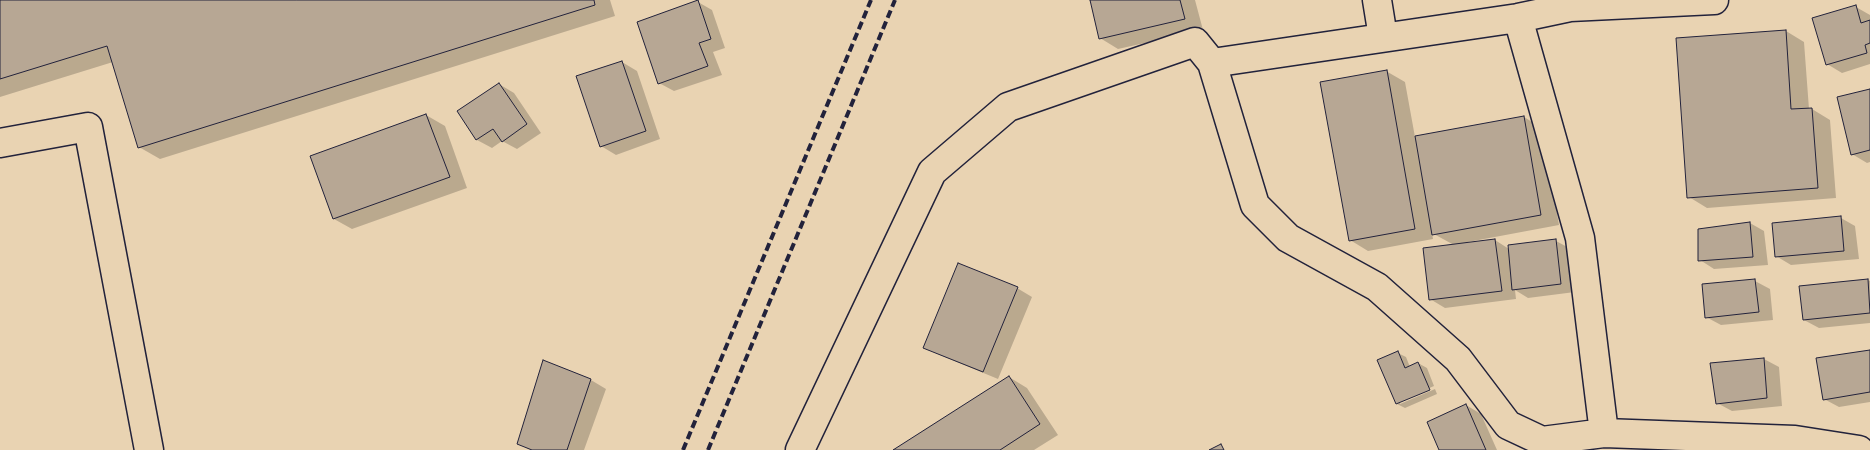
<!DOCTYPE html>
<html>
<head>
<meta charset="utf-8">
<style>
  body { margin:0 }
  canvas { display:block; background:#e9d3b2 }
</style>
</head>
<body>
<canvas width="1870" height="450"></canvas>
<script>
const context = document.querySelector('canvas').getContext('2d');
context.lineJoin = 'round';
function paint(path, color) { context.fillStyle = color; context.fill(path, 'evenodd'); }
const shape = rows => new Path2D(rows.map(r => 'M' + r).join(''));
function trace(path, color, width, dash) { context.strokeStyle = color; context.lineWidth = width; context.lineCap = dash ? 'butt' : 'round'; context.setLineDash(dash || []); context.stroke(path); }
const shadow = shape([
  [0,0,610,0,615,16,160,159,139,147,113,62,0,97],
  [1091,0,1195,0,1203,30,1118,49,1100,38],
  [698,2,712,10,725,48,713,52,722,75,674,91,659,83],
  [1856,7,1870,15,1870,64,1842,73,1827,64],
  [1786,31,1804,42,1809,109,1812,109,1830,120,1836,198,1707,208,1689,197],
  [622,62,637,71,660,139,616,155,601,146],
  [1386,71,1405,82,1415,137,1524,117,1542,128,1559,225,1468,242,1469,244,1495,240,1509,249,1556,241,1571,249,1575,292,1528,298,1515,290,1516,299,1445,308,1430,299,1454,245,1432,233,1433,239,1368,251,1350,240],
  [499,84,514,93,541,133,517,149,502,141,492,148,477,140],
  [1870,91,1870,162,1867,163,1852,154],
  [426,115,445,126,467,188,352,229,334,219],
  [1841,218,1855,226,1859,259,1791,265,1776,256],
  [1750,223,1764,231,1768,265,1714,269,1700,260],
  [1868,280,1870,281,1870,323,1819,328,1804,320],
  [1755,281,1770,289,1773,320,1721,325,1706,317],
  [1017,288,1032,297,998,379,940,355,925,347],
  [1870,351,1870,402,1839,407,1824,399],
  [1398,353,1406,357,1410,367,1418,363,1427,368,1434,386,1400,401,1400,404,1435,389,1437,394,1405,408,1397,404],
  [1764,359,1779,367,1782,406,1732,411,1717,403],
  [544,362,591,380,606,389,584,450,530,450,519,444],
  [1009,377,1027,388,1058,435,1034,450,895,450],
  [1466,405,1481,414,1497,450,1440,450]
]);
const building = shape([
  [0,0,594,0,595,5,138,148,107,46,0,79,0,0],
  [698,0,711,39,699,43,708,66,658,84,637,22,698,0],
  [1090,0,1180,0,1185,19,1099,39,1090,0],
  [1856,5,1861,23,1870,20,1870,43,1865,45,1867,53,1826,65,1812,18,1856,5],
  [1786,30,1791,109,1812,108,1818,188,1687,198,1676,38,1786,30],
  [622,61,646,131,600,147,576,76,622,61],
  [1387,70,1415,229,1349,241,1320,82,1387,70],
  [499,83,527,124,502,142,493,129,476,140,457,111,499,83],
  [1870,89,1870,150,1851,155,1837,97,1870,89],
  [426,114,450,177,333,219,310,156,426,114],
  [1524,116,1541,215,1432,235,1415,136,1524,116],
  [1841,216,1844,251,1775,257,1772,223,1841,216],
  [1750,222,1753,257,1698,261,1698,229,1750,222],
  [1495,239,1502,291,1429,300,1423,248,1495,239],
  [1556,239,1561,284,1512,290,1508,245,1556,239],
  [958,263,1018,287,983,372,923,348,958,263],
  [1755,279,1759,312,1705,318,1702,284,1755,279],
  [1868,279,1870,313,1803,320,1799,286,1868,279],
  [1870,350,1870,392,1823,400,1816,358,1870,350],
  [1398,351,1405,368,1418,362,1430,390,1396,404,1377,360,1398,351],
  [1764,358,1767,398,1716,404,1710,363,1764,358],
  [543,360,591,379,567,450,532,450,517,444,543,360],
  [1009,376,1040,424,1000,450,893,450,1009,376],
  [1466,404,1486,450,1439,450,1427,422,1466,404],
  [1221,444,1224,450,1209,450,1221,444]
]);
const minor = shape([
  [1377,0,1383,37],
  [1518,18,1580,238,1604,433],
  [1212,63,1518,18,1570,7,1714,0],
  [0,143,88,127,149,450],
  [800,450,932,172,1008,107,1195,42,1212,63,1255,205,1288,238,1377,287,1458,359,1508,425,1542,441,1604,433,1795,440,1859,450]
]);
const rail = shape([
  [683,450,871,0],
  [708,450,895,0]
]);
paint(shadow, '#0003');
paint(building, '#b7a794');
trace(building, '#22223b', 1);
trace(minor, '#22223b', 31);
trace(minor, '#e9d3b2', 28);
trace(rail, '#22223b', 4, [8, 4]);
</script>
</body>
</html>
